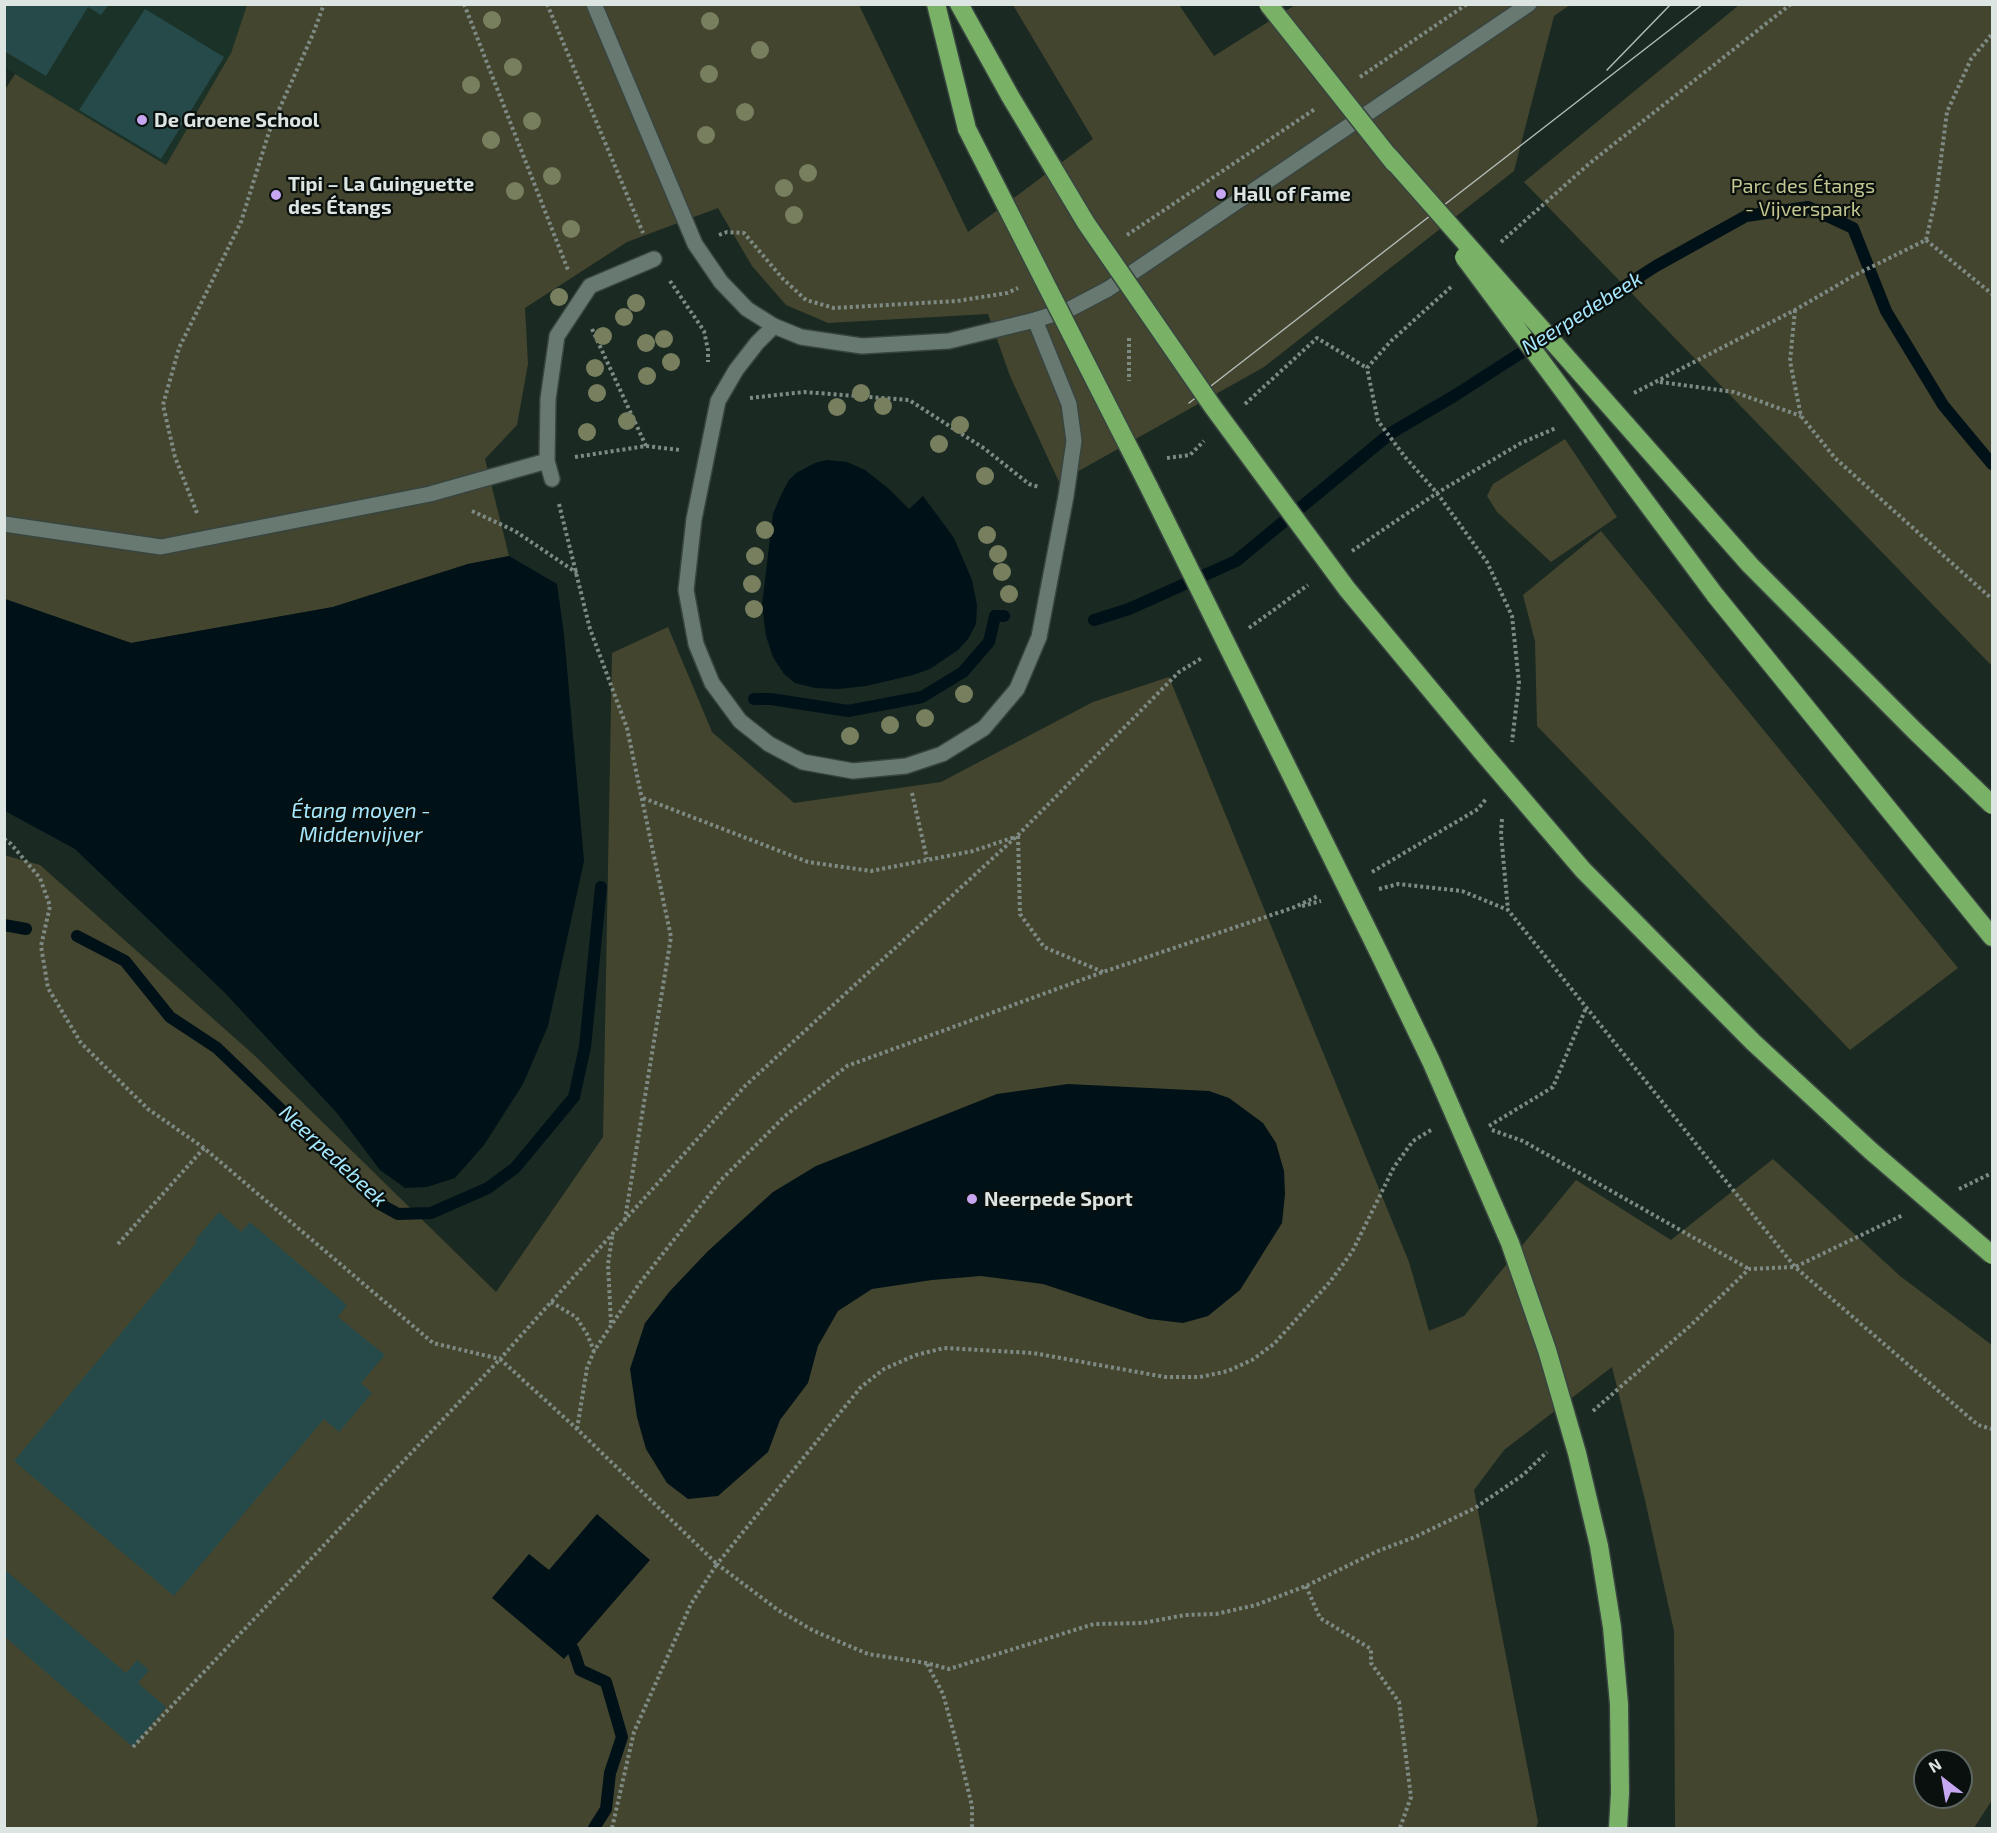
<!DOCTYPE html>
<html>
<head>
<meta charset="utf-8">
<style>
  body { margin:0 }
  #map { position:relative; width:1997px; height:1833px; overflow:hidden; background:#1a2922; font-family:"Exo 2",sans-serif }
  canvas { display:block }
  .frame { position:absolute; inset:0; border:6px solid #dce5e1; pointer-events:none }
  .north { position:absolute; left:1913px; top:1749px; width:60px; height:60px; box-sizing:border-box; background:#09100d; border:2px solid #5d6562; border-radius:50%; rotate:329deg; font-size:16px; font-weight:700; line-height:24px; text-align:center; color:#dce5e1 }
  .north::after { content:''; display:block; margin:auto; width:21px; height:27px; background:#c6a6f0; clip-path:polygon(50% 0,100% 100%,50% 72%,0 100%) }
</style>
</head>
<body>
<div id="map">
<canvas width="1997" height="1833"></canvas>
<div class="frame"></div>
<div class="north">N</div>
</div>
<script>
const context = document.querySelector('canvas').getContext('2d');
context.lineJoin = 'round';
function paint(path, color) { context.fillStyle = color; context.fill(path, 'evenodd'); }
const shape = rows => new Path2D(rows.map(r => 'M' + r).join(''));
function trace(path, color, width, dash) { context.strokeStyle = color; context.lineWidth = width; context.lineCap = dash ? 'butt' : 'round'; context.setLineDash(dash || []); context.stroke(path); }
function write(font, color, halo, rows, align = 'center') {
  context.font = font + ' "Exo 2",sans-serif'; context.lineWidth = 4.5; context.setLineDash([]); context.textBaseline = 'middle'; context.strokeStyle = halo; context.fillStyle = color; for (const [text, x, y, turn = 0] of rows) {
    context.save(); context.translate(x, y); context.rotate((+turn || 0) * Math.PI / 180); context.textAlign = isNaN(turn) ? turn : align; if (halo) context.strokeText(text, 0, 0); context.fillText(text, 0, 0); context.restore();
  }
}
const built = shape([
  [5,5,247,5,231,53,166,165,5,68]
]);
const green = shape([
  [247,5,859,5,968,232,1093,139,1013,5,1179,5,1214,56,1295,5,1570,5,1554,16,1514,171,1264,367,1059,482,1010,376,988,314,828,323,786,305,752,266,718,208,627,242,525,308,528,364,517,425,485,459,509,556,468,564,333,607,131,643,5,599,4,91,15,74,166,165,231,53],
  [1739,5,1992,5,1992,666,1524,182],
  [1565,439,1617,517,1551,562,1497,512,1487,496,1493,484],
  [1601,531,1958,968,1850,1050,1537,726,1535,641,1523,595],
  [668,627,712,732,794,803,941,782,1093,702,1169,677,1409,1262,1429,1331,1464,1316,1576,1180,1671,1240,1773,1159,1900,1276,1992,1345,1992,1800,1974,1828,1675,1828,1674,1631,1645,1500,1612,1367,1504,1450,1474,1490,1538,1822,1536,1828,5,1828,4,855,40,865,254,1055,496,1292,603,1137,612,653],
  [1925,1761,1961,1761,1961,1797,1925,1797]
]);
const water = shape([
  [827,460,847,462,865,470,889,489,909,509,923,496,954,538,972,580,977,605,976,624,968,639,958,650,930,669,913,675,866,686,838,689,815,688,795,683,784,674,773,657,766,636,762,605,773,514,781,495,789,480,796,473,815,463],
  [509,556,557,584,564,634,584,861,548,1026,523,1084,484,1145,455,1178,427,1187,405,1188,380,1170,337,1113,224,992,75,849,5,811,5,599,131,643,333,607,468,564],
  [1068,1084,1209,1091,1229,1098,1263,1123,1276,1143,1284,1171,1285,1194,1282,1223,1240,1290,1208,1316,1183,1323,1149,1319,1043,1284,981,1276,932,1280,872,1289,838,1311,818,1346,808,1383,780,1420,768,1452,718,1496,688,1499,667,1483,646,1449,637,1417,630,1369,645,1323,670,1291,708,1251,773,1192,816,1166,997,1094],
  [597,1514,650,1560,564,1659,492,1598,529,1554,549,1570]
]);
const stream = shape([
  [1094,620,1129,609,1236,561,1391,433,1454,396,1656,266,1746,216,1808,207,1853,228,1886,311,1943,405,1992,464],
  [754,699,771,699,848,711,922,697,963,672,989,642,995,616,1004,616],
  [4,925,26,929],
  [77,936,125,961,170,1017,217,1048,378,1203,398,1214,431,1213,488,1188,515,1168,574,1097,585,1047,601,887],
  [573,1649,580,1670,606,1682,622,1737,610,1773,606,1809,594,1828]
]);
const building = shape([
  [4,4,109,4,101,15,88,7,46,76,4,51],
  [145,9,224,57,161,159,79,110],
  [219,1212,241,1232,250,1222,347,1305,338,1317,385,1355,361,1383,372,1393,339,1432,324,1419,174,1596,14,1461,197,1242,195,1240],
  [4,1569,126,1673,137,1660,149,1670,138,1683,166,1707,133,1747,4,1636]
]);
const path = shape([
  [464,4,568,270],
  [547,4,643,233],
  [1360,77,1467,4],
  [719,235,727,232,744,233,783,279,806,300,834,308,957,301,1007,293,1018,288],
  [1127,235,1315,109],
  [1926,240,1992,294],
  [1501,242,1590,163,1791,4],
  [670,281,704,331,708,350,708,362],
  [1451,287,1391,341,1367,368,1378,421,1405,457,1437,493,1487,562,1512,616,1519,683,1512,742],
  [1795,310,1790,361,1801,416,1835,458,1992,599],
  [592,329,646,446],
  [1129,338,1129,381],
  [1660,382,1734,392,1801,416],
  [1634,393,1795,310,1855,275,1926,240,1936,197,1947,112,1971,59,1992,34],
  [750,398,804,392,909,400,985,449,1029,484,1039,487],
  [1245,404,1317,338,1367,368],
  [575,457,646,446,680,450],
  [1167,458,1190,455,1204,441],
  [559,504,590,629,627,728,671,937,625,1219],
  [472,511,515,531,577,573],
  [197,513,175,457,163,405,179,348,241,222,269,132,313,34,324,4],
  [1352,551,1437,493,1521,443,1556,428],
  [1249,628,1308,585],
  [912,793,927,859],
  [643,798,808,862,871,871,973,851,1015,837],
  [1502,819,1501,834,1508,910],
  [1018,836,1020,914,1044,947,1103,972],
  [4,839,11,844,40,878,50,906,41,946,48,988,81,1043,148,1109,204,1148,433,1343,500,1359,745,1086,1018,835,1179,672,1202,658],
  [1372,872,1478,809,1486,799],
  [1379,889,1398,884,1462,891,1508,910,1795,1267,1978,1425,1992,1429],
  [1302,906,1321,901],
  [1489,1126,1553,1087,1586,1008],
  [1431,1130,1413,1141,1394,1167,1352,1252,1329,1283,1274,1344,1252,1360,1228,1371,1200,1377,1165,1377,1033,1353,944,1348,916,1355,884,1369,861,1387,717,1564,778,1610,814,1631,868,1654,926,1663,949,1669,1094,1624,1143,1623,1185,1615,1216,1614,1256,1605,1306,1586,1378,1551,1415,1537,1475,1508,1523,1475,1547,1452],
  [1492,1130,1523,1141,1749,1269],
  [1959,1189,1992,1173],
  [118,1244,204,1148],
  [551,1302,576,1317,587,1334,594,1351],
  [611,1323,608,1264,613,1232],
  [1593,1411,1691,1325,1749,1269,1795,1267,1903,1215],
  [577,1429,587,1368,594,1351,639,1284,721,1180,785,1116,847,1066,1103,972,1295,907,1318,896],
  [1306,1586,1320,1618,1371,1649,1371,1663,1399,1702,1411,1797,1400,1828],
  [927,1664,943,1694,958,1748,972,1806,972,1828],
  [133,1747,500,1359,577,1429,717,1564,691,1604,634,1732,612,1828]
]);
const pedestrian = shape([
  [552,479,547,461,548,399,557,336,590,286,654,259],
  [4,524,161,547,430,494,547,461]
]);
const minor = shape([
  [774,326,757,343,736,370,718,401,694,519,686,590,696,644,712,683,740,721,769,744,803,762,853,771,906,766,942,754,984,728,1017,689,1039,637,1066,496,1074,441,1069,404,1035,320]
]);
const tertiary = shape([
  [594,4,695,244,721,282,747,309,774,326,801,337,862,346,949,341,1035,320,1070,309,1108,289,1529,4]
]);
const motorway = shape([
  [936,4,967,129],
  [959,4,1010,96],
  [1715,595,1992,937]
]);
const tram = shape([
  [1607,70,1671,4],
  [1189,403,1703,4]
]);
const motorwayBridge = shape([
  [1268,4,1394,163],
  [1010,96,1086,223,1213,407,1347,589,1483,753,1583,870,1753,1042,1871,1151,1992,1255],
  [967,129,1149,487,1379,953,1431,1061,1510,1243,1547,1350,1577,1453,1599,1546,1612,1627,1619,1704,1620,1793,1618,1828],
  [1388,155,1750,565,1915,731,1992,805],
  [1464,257,1715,595]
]);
const trees = [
  [492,20],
  [710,21],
  [760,50],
  [513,67],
  [709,74],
  [471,85],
  [745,112],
  [532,121],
  [706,135],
  [491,140],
  [808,173],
  [552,176],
  [784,188],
  [515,191],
  [794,215],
  [571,229],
  [559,297],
  [636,303],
  [624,317],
  [603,336],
  [664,339],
  [646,343],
  [671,362],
  [595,368],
  [647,376],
  [597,393],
  [861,393],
  [883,406],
  [837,407],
  [627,421],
  [960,425],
  [587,432],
  [939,444],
  [985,476],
  [765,530],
  [987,535],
  [998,554],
  [755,556],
  [1002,572],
  [752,584],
  [1009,594],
  [754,609],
  [964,694],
  [925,718],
  [890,725],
  [850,736]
];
const markers = [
  [142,120,6,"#c6a6f0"],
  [1221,194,6,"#c6a6f0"],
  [276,195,6,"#c6a6f0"],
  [972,1199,6,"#c6a6f0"]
];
const poiNames = [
  ["De Groene School",154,120],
  ["Tipi – La Guinguette",288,184],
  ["des Étangs",288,207],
  ["Hall of Fame",1233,194],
  ["Neerpede Sport",984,1199]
];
const parkNames = [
  ["Parc des Étangs",1803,186],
  ["- Vijverspark",1803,209]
];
const waterNames = [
  ["Neerpedebeek",1582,313,-32],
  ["Étang moyen -",361,811],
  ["Middenvijver",361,835],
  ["Neerpedebeek",333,1156,43]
];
paint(built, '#1b3228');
paint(green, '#44452e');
paint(water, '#001118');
trace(stream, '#001118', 12);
paint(building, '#264a49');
trace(pedestrian, '#38443f', 18);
trace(minor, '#38443f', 18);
trace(tertiary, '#38443f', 18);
trace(motorway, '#38443f', 21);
trace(path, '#7e8a84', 4, [3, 3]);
trace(pedestrian, '#687971', 15);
trace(minor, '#687971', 15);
trace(tertiary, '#687971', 15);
trace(motorway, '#79b167', 18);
trace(tram, '#b1bbb7', 1.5);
trace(motorwayBridge, '#38443f', 21, []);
trace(motorwayBridge, '#79b167', 18);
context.fillStyle = '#777f5f';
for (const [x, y] of trees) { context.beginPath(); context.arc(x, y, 9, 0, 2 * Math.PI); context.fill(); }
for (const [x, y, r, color] of markers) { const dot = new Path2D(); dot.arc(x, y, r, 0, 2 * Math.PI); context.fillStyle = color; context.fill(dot); trace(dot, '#09100d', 2); }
write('bold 20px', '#dce5e1', '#09100d', poiNames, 'left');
write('20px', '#c3c691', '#09100d', parkNames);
write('italic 21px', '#a7e8fe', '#09100d', waterNames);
</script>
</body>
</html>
